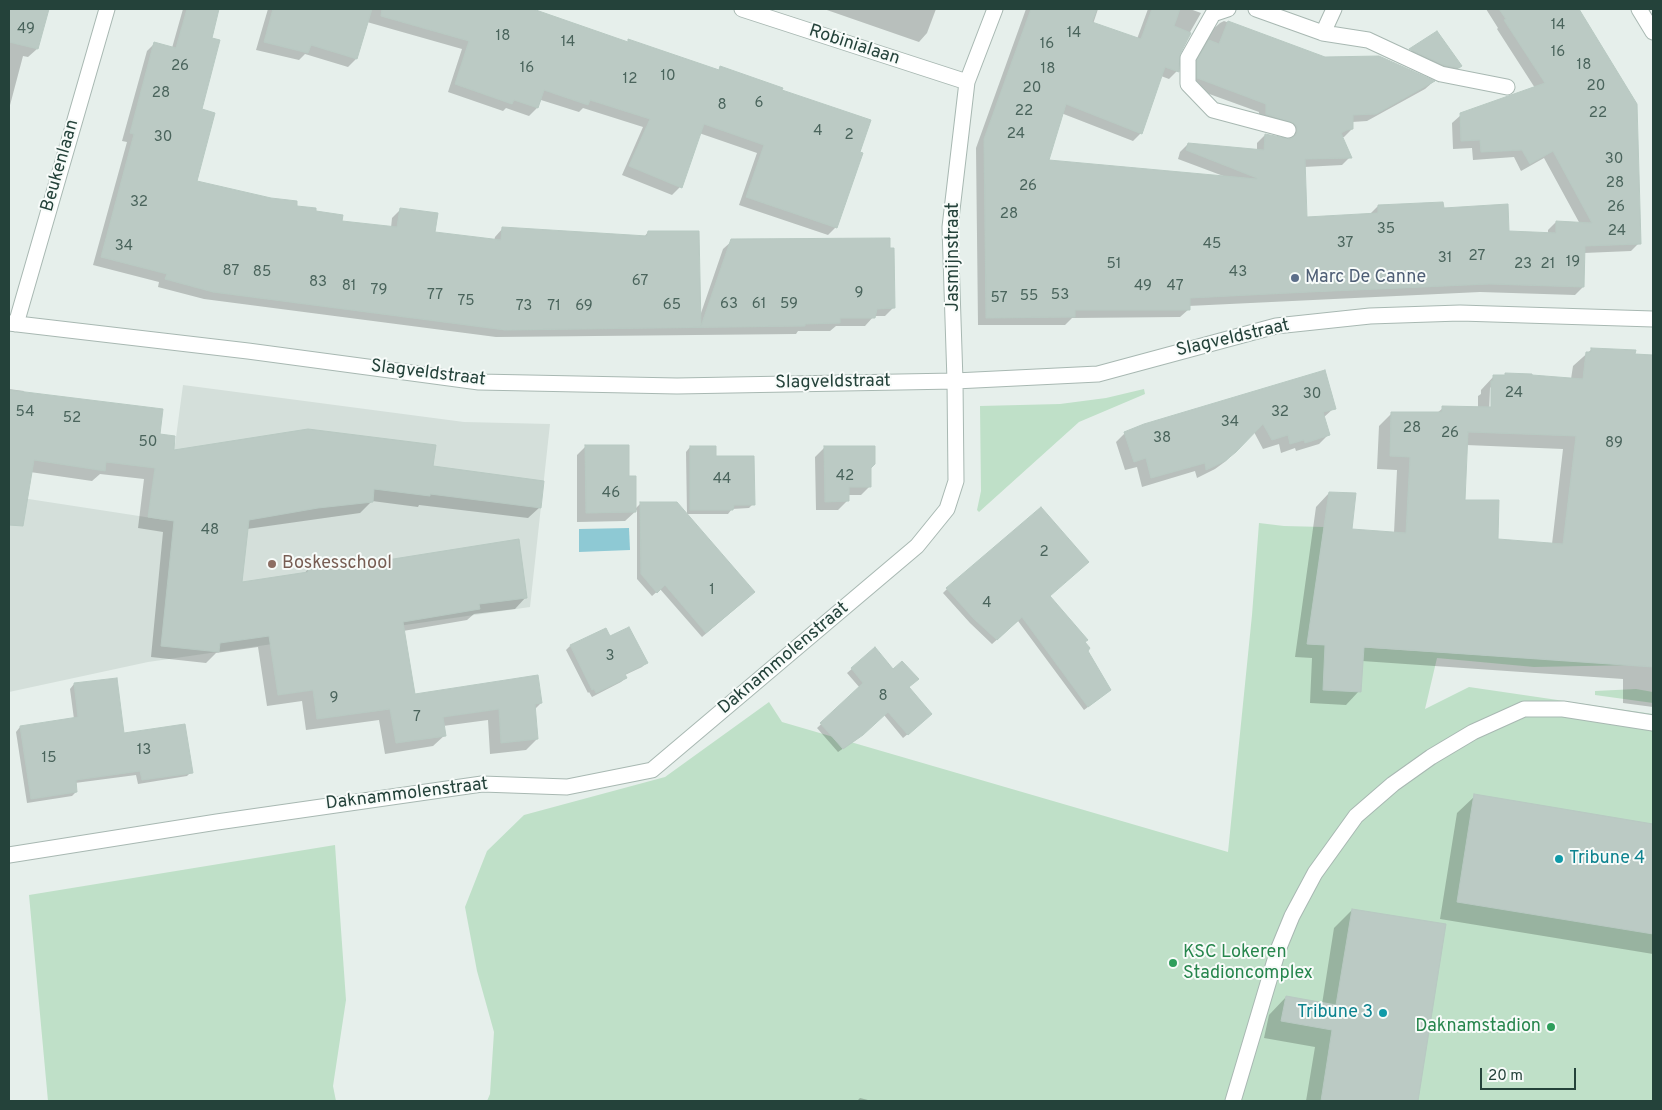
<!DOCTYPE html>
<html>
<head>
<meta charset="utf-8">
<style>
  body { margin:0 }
  #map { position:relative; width:1662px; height:1110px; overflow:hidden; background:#e6efeb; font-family:Overpass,sans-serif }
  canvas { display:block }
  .frame { position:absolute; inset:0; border:10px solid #24423a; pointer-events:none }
  .scale { position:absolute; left:1480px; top:1068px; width:96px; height:22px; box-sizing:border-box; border:2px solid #24423a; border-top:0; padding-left:6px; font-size:15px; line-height:18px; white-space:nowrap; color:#24423a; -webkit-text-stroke:4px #f7fbf9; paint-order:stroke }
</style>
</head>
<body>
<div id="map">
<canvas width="1662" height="1110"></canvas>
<div class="frame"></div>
<div class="scale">20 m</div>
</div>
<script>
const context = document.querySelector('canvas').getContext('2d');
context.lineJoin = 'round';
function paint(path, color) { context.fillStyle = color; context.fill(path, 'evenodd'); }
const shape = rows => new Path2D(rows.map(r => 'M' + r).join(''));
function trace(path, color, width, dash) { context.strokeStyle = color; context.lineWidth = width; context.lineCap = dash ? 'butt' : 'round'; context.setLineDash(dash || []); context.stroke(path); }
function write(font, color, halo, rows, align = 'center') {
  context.font = font + ' Overpass,sans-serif'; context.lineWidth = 4; context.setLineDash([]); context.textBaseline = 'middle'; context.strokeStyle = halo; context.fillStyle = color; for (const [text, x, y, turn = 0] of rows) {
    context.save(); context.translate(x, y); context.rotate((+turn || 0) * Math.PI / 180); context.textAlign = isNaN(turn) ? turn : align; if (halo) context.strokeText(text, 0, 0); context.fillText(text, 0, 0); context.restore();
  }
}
const built = shape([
  [183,385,464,422,550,424,530,607,148,662,9,692,9,496,165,520]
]);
const green = shape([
  [1144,389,1145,394,1079,422,979,512,977,510,981,491,980,406,1060,404,1106,398],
  [1259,523,1284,526,1324,527,1308,644,1636,665,1534,667,1437,658,1425,709,1469,687,1653,714,1653,1101,487,1101,490,1094,494,1032,477,971,465,907,487,851,524,815,665,777,769,702,782,722,1228,852,1252,615],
  [1636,689,1653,692,1653,703,1595,695,1595,691],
  [335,845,346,1000,333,1086,336,1101,48,1101,29,895]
]);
const water = shape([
  [629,528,630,550,579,552,579,529]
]);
const shadow = shape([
  [9,9,48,9,37,49,28,57,23,56,9,109],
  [183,9,218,9,210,39,200,110,196,182,295,207,341,222,391,228,392,218,400,210,434,233,494,241,495,237,503,228,644,237,648,232,700,316,723,249,732,241,893,308,885,316,874,316,865,326,836,326,830,331,798,331,796,334,496,337,204,299,158,287,159,282,93,265,127,142,122,141,147,51,155,43,172,48],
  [268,9,529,9,627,43,629,41,717,71,721,68,836,227,828,235,739,205,757,153,699,133,680,187,672,195,622,175,643,127,583,108,579,112,541,100,537,108,529,116,506,108,503,111,448,92,462,49,367,22,356,59,348,67,305,54,299,60,256,50],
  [824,9,936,9,927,33,919,42],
  [1026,9,1098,9,1093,24,1137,39,1148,9,1190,9,1201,13,1178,53,1177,71,1169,79,1161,76,1141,133,1133,141,1061,113,1047,161,1226,177,1178,159,1180,152,1188,144,1257,151,1257,143,1265,135,1289,140,1289,136,1258,122,1259,112,1190,87,1190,70,1211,31,1220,23,1224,21,1324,58,1433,82,1425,89,1367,121,1352,122,1352,129,1344,137,1341,137,1350,157,1342,165,1304,167,1306,219,1370,214,1378,206,1442,209,1507,232,1548,234,1548,230,1556,222,1580,224,1544,158,1521,171,1514,157,1473,160,1472,148,1453,149,1452,123,1461,115,1535,88,1497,29,1498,28,1486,9,1578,9,1636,104,1639,243,1631,251,1584,253,1583,287,1575,295,1480,292,1188,306,1189,309,1180,317,1072,318,1065,325,978,325,976,148],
  [1437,33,1461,66,1454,72,1406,54],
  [1592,349,1653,356,1653,707,1623,703,1623,679,1362,661,1359,691,1346,705,1310,703,1312,658,1295,657,1316,507,1329,493,1351,530,1394,533,1397,470,1377,469,1379,426,1392,413,1437,413,1443,408,1478,408,1478,396,1481,394,1481,390,1494,376,1503,376,1505,375,1571,379,1573,366],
  [1492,386,1492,414,1489,414,1490,388],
  [1466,445,1563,449,1552,544,1497,540,1464,501],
  [9,389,24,391,23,393,159,435,172,452,432,467,540,507,528,518,419,505,418,507,372,501,360,513,247,529,240,584,304,574,308,569,342,568,526,597,515,609,474,614,467,620,403,631,414,696,541,703,534,710,537,739,526,750,490,754,488,720,443,726,445,735,433,746,385,754,379,720,306,730,302,701,267,706,258,647,216,653,206,663,151,657,163,532,138,528,144,479,100,474,92,481,30,472,15,507,9,506],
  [1334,408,1323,418,1328,435,1319,444,1296,451,1295,448,1281,453,1279,444,1263,449,1254,432,1226,461,1215,469,1197,478,1195,471,1142,487,1137,467,1125,470,1116,442,1125,433],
  [586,446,628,477,634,510,641,503,749,597,702,637,660,589,652,596,637,579,637,510,625,521,577,522,577,455],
  [690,447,715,457,753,504,749,508,732,509,728,514,687,514,686,452],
  [824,448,870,467,870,486,861,495,847,495,847,501,838,510,816,510,815,457],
  [947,589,1048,597,1084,642,1105,694,1084,710,1018,621,992,644,970,623,943,593],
  [605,629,609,638,646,663,642,667,625,675,626,678,621,682,592,697,589,692,588,693,566,650,570,646],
  [875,649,908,687,927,718,903,738,884,715,857,739,838,752,817,728,860,688,847,673],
  [74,684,123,734,191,772,187,776,138,784,136,775,75,783,76,792,72,796,27,803,16,732,20,727,74,719,70,689],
  [1475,796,1653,825,1653,954,1440,919,1457,813],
  [1352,910,1445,925,1416,1101,1306,1101,1315,1047,1264,1038,1269,1015,1286,997,1322,1004,1334,928],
  [860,1098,872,1101,857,1101]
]);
const building = shape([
  [9,9,49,9,38,49,9,42,9,9],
  [187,9,219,9,212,38,220,40,202,109,215,113,197,181,271,198,297,201,297,206,316,208,316,211,343,215,342,221,397,227,400,208,438,213,435,232,501,240,502,227,647,236,648,231,699,231,701,326,731,239,890,238,890,248,894,248,895,308,877,309,875,318,840,318,840,323,805,324,805,326,505,330,213,292,165,279,167,274,101,257,134,134,130,133,154,42,176,48,187,9],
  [273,9,372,9,357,59,311,45,308,53,264,42,273,9],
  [382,9,533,9,628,42,628,39,719,70,720,66,783,88,782,90,871,120,860,152,863,153,837,228,746,197,764,145,704,124,682,188,629,166,650,119,590,100,588,105,544,90,538,108,514,100,512,104,455,84,469,41,381,16,382,9],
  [1031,9,1097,9,1092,22,1141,39,1152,9,1180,9,1174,26,1191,33,1180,54,1179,72,1165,67,1142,134,1066,104,1049,160,1257,179,1257,178,1186,150,1188,143,1264,150,1265,134,1290,139,1294,137,1297,133,1297,127,1294,123,1266,114,1266,104,1197,78,1197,60,1209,40,1219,44,1228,21,1325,57,1379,56,1435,81,1376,114,1353,115,1353,129,1347,130,1341,133,1352,158,1305,159,1307,217,1378,213,1378,205,1443,202,1444,208,1508,204,1509,231,1556,233,1556,221,1592,223,1553,151,1530,164,1522,150,1481,152,1480,140,1461,141,1460,113,1545,83,1504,20,1506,19,1499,9,1579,9,1637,104,1641,244,1585,246,1584,287,1489,284,1309,292,1190,298,1190,310,1075,310,1075,317,986,318,984,139,1031,9],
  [1437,31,1462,66,1459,68,1444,65,1409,49,1437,31],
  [1591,348,1636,350,1635,354,1653,355,1653,667,1364,647,1361,692,1323,690,1325,645,1307,644,1329,492,1356,493,1352,529,1406,533,1410,457,1390,456,1391,412,1442,412,1442,406,1491,407,1491,381,1493,381,1493,375,1505,375,1505,373,1532,374,1532,375,1583,379,1586,352,1591,352,1591,348],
  [1468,432,1576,436,1563,544,1498,539,1499,500,1465,500,1468,432],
  [1325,370,1336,409,1323,412,1330,435,1305,443,1304,440,1290,444,1288,435,1272,440,1263,424,1236,452,1225,461,1206,470,1205,463,1151,478,1146,458,1134,462,1124,432,1144,424,1325,370],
  [9,390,163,409,160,434,175,436,174,450,308,429,436,445,433,466,544,481,541,508,430,494,430,496,374,489,373,502,318,508,249,520,242,582,308,572,308,568,343,563,343,567,519,539,527,598,479,604,480,609,403,622,415,694,538,675,542,703,535,704,538,739,501,743,499,709,443,717,446,736,396,743,390,709,317,719,313,690,278,695,269,636,220,643,219,652,161,646,174,521,148,517,155,468,106,462,105,471,34,460,23,526,9,525,9,390],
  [585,445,629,445,629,476,636,476,636,512,586,513,585,445],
  [690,446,716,446,716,456,754,456,755,505,734,505,733,510,690,510,690,446],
  [824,446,875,446,875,464,871,468,871,487,849,487,849,501,825,502,824,446],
  [640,502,677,502,755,592,706,633,665,585,657,593,641,574,640,502],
  [1041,507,1089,562,1050,596,1088,640,1085,642,1090,648,1088,651,1111,690,1088,707,1022,617,997,640,974,619,946,588,1041,507],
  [629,627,648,663,625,674,627,678,596,693,594,689,592,690,570,645,606,628,610,636,629,627],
  [875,647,893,669,902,661,919,679,909,687,932,714,908,735,888,712,863,735,843,749,820,723,863,683,851,668,875,647],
  [117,678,124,733,185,724,193,773,142,780,140,771,76,780,77,792,31,799,20,726,78,717,74,683,117,678],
  [1474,794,1653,824,1653,934,1457,902,1474,794],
  [1352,909,1446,924,1418,1101,1321,1101,1332,1030,1281,1021,1286,996,1336,1005,1352,909]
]);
const minor = shape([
  [742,9,967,82],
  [1228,9,1213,14,1188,58,1188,84,1213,110,1288,130],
  [1256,9,1323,33,1334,9],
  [1639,9,1653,32],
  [1323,33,1368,40,1441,74,1507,87],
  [9,323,248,351,479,382,677,386,955,381,1098,374,1276,326,1370,316,1460,313,1653,319],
  [16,324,107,9],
  [9,855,217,822,482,784,567,787,652,770,917,546,947,509,956,481,955,381,950,227,967,82,995,9],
  [1233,1101,1278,950,1292,916,1315,873,1356,816,1393,784,1431,757,1473,732,1524,709,1563,709,1653,723]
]);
const markers = [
  [1295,278,5,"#5c6f8a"],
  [272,564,5,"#8d6e63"],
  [1559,859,5,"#0f9aa8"],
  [1173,963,5,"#2e9e5b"],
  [1383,1013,5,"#0f9aa8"],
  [1551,1027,5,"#2e9e5b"]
];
const numberNames = [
  ["14",1558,26],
  ["49",26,30],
  ["14",1074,34],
  ["18",503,37],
  ["14",568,43],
  ["16",1047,45],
  ["16",1558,53],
  ["18",1584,66],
  ["26",180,67],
  ["16",527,69],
  ["18",1048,70],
  ["10",668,77],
  ["12",630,80],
  ["20",1596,87],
  ["20",1032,89],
  ["28",161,94],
  ["6",759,104],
  ["8",722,106],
  ["22",1024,112],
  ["22",1598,114],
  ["4",818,132],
  ["24",1016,135],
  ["2",849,136],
  ["30",163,138],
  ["30",1614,160],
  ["28",1615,184],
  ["26",1028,187],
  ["32",139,203],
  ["26",1616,208],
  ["28",1009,215],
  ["35",1386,230],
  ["24",1617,232],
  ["37",1345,244],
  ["45",1212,245],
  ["34",124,247],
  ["27",1477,257],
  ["31",1445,259],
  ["19",1573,263],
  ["51",1114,265],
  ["23",1523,265],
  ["21",1548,265],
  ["87",231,272],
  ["85",262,273],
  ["43",1238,273],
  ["67",640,282],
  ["83",318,283],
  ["81",349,287],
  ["49",1143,287],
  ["47",1175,287],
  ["79",379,291],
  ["9",859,294],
  ["77",435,296],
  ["53",1060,296],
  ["55",1029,297],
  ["57",999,299],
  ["75",466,302],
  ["63",729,305],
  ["61",759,305],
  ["59",789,305],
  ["65",672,306],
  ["73",524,307],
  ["71",554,307],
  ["69",584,307],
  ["24",1514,394],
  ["30",1312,395],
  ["54",25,413],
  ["32",1280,413],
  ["52",72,419],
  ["34",1230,423],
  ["28",1412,429],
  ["26",1450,434],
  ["38",1162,439],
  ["50",148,443],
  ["89",1614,444],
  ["42",845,477],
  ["44",722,480],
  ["46",611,494],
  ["48",210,531],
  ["2",1044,553],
  ["1",712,591],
  ["4",987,604],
  ["3",610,657],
  ["8",883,697],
  ["9",334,699],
  ["7",417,718],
  ["13",144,751],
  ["15",49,759]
];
const streetNames = [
  ["Robinialaan",854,46,18],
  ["Beukenlaan",61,166,-74],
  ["Jasmijnstraat",954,257,-90],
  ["Slagveldstraat",1233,339,-13],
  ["Slagveldstraat",428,374,7],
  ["Slagveldstraat",833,383,-1],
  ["Daknammolenstraat",784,659,-40],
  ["Daknammolenstraat",407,795,-7]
];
const serviceNames = [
  ["Marc De Canne",1305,278]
];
const educationNames = [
  ["Boskesschool",282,564]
];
const cultureNames = [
  ["Tribune 4",1569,859],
  ["Tribune 3",1373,1013,"right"]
];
const leisureNames = [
  ["KSC Lokeren",1183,953],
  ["Stadioncomplex",1183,974],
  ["Daknamstadion",1541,1027,"right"]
];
paint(built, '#d4dfda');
paint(green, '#bfe0c8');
paint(water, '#8ec9d4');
paint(shadow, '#0003');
paint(building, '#bbcac4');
trace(building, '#b8c9c2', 1);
trace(minor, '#a8b8b2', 17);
trace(minor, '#fff', 15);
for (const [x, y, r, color] of markers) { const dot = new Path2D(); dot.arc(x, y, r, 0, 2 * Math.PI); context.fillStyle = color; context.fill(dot); trace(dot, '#f7fbf9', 2); }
write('15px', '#4a645c', null, numberNames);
write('18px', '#24423a', '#f7fbf9', streetNames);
write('18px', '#4e5e75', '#f7fbf9', serviceNames, 'left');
write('18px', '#785e54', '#f7fbf9', educationNames, 'left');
write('18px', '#0d838f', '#f7fbf9', cultureNames, 'left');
write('18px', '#27864d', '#f7fbf9', leisureNames, 'left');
</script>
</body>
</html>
